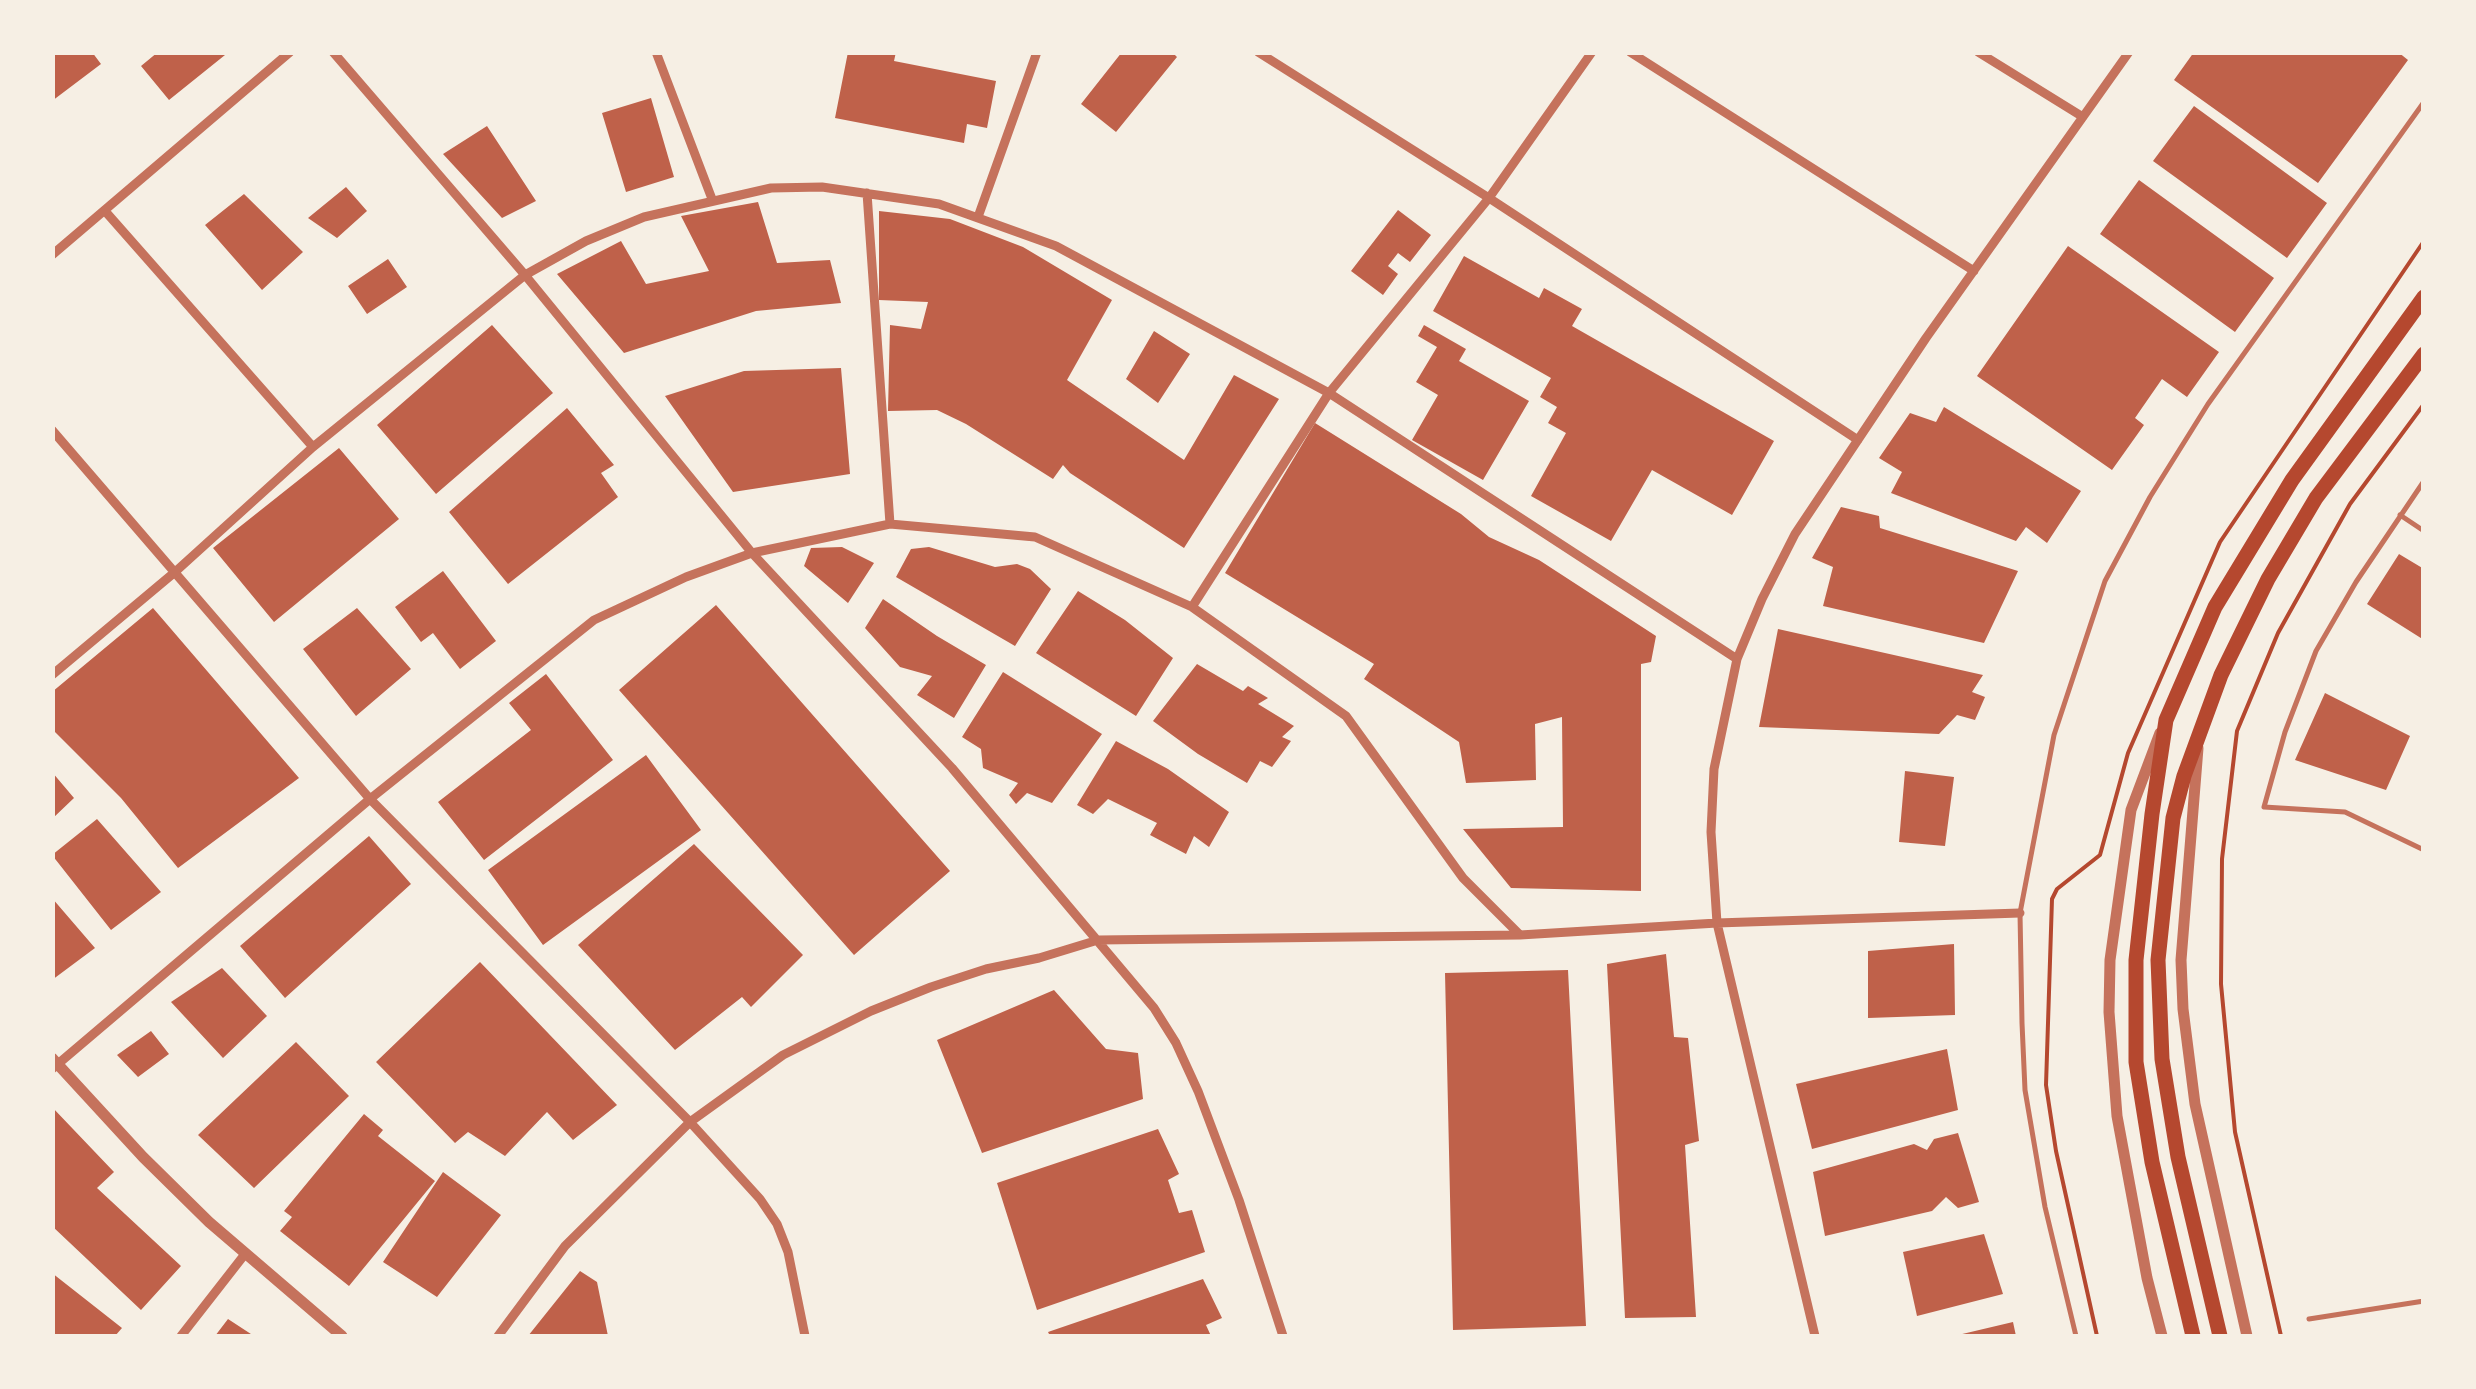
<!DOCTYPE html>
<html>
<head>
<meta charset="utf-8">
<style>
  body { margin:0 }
  #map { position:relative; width:2476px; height:1389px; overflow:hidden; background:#f6efe4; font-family:"Exo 2",sans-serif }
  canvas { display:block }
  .frame { position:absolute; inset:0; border:55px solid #f6efe4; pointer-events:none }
</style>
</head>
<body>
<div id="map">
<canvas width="2476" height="1389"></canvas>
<div class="frame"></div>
</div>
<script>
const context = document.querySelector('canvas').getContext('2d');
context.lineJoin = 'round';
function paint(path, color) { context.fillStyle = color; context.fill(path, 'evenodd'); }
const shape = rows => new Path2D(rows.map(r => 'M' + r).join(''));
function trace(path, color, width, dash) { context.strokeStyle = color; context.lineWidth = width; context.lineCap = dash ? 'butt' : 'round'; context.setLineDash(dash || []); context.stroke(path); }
const building = shape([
  [52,52,92,52,101,64,52,101],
  [158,52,222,52,225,55,169,100,141,66],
  [848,52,896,52,894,61,996,81,987,128,967,124,964,143,835,118],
  [1122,52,1172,52,1177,57,1116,132,1081,104],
  [2194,52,2398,52,2408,60,2318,183,2174,80],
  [651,98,674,177,626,192,602,113],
  [2194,106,2327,203,2287,258,2153,161],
  [487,126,536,201,502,218,443,154],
  [2139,180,2274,278,2235,332,2100,234],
  [346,187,367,211,337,238,308,218],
  [244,194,303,252,262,290,205,225],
  [758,202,777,263,830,260,841,303,756,311,624,353,557,274,621,241,646,284,709,271,681,216],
  [1398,210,1431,235,1410,262,1398,253,1388,266,1398,274,1383,295,1351,271],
  [879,211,950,219,1023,247,1112,300,1067,380,1184,460,1234,375,1279,399,1184,548,1070,473,1063,465,1053,479,966,424,937,410,888,411,890,325,921,329,928,302,879,300],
  [2068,246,2219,352,2187,397,2162,379,2135,418,2144,425,2112,470,1977,376],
  [1464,256,1539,298,1544,288,1582,309,1572,326,1774,441,1732,515,1652,470,1611,541,1531,496,1566,433,1548,423,1557,407,1540,397,1551,378,1433,311],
  [388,259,407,287,367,314,348,286],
  [492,325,553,393,436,494,377,425],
  [1424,325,1466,349,1459,361,1529,401,1483,480,1412,440,1438,395,1416,382,1437,347,1418,336],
  [1154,331,1190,354,1158,403,1126,379],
  [841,368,850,474,733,492,665,396,744,371],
  [1944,407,2081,491,2047,543,2026,527,2016,541,1891,493,1902,472,1879,458,1910,413,1936,422],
  [567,408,614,465,601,473,618,497,508,584,449,512],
  [1315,423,1461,514,1489,537,1539,560,1656,636,1651,662,1641,664,1641,891,1511,888,1463,829,1563,827,1562,717,1535,724,1536,780,1466,783,1459,742,1364,679,1374,664,1225,573],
  [339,448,399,519,274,622,213,548],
  [1841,507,1879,516,1880,528,2018,571,1984,643,1823,606,1833,567,1812,558],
  [842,547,874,563,848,603,804,566,811,548],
  [929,547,995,567,1017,564,1030,569,1051,589,1015,646,896,577,911,549],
  [2399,554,2424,569,2424,640,2367,604],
  [443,571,496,641,460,669,433,633,421,642,395,607],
  [1078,591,1125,620,1173,658,1136,716,1036,653],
  [883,599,937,636,986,665,954,718,917,695,932,676,900,667,865,628],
  [716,605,950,871,854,955,619,690],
  [153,608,299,778,178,868,121,798,52,729,52,692],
  [357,608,411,669,356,716,303,649],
  [1778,629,1983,675,1972,692,1985,697,1975,720,1957,715,1939,734,1759,727],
  [1197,664,1243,691,1248,686,1268,698,1258,704,1294,726,1282,737,1291,741,1272,767,1260,761,1247,783,1198,754,1153,721],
  [1003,672,1102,734,1052,803,1027,793,1016,804,1009,795,1018,783,983,768,981,749,962,737],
  [546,674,613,760,484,860,438,802,531,730,509,703],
  [2325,693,2410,736,2386,790,2295,760],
  [1116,741,1168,769,1229,812,1209,847,1194,836,1186,854,1150,835,1157,823,1108,799,1093,814,1077,805],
  [646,755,701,830,543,945,488,870],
  [1905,771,1954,777,1945,846,1899,842],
  [52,772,74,798,52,819],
  [97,819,161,892,111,930,52,855],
  [369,836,411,884,285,998,240,946],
  [694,844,803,955,751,1007,742,997,675,1050,578,945],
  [52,898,95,948,52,980],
  [1954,944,1955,1015,1868,1018,1868,951],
  [1666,954,1674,1037,1688,1038,1699,1141,1685,1145,1696,1317,1625,1318,1607,964],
  [480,962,617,1105,573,1140,547,1112,505,1156,468,1132,455,1143,376,1062],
  [222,968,267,1016,223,1058,171,1002],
  [1568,970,1586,1326,1453,1330,1445,973],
  [1054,990,1106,1049,1138,1053,1143,1099,982,1153,937,1040],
  [151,1031,169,1054,138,1077,117,1055],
  [296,1042,349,1096,254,1188,198,1135],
  [1947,1049,1958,1110,1812,1149,1796,1084],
  [52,1107,114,1172,97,1188,181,1266,141,1310,52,1226],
  [364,1114,383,1130,378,1136,435,1181,349,1286,280,1231,292,1217,284,1211],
  [1158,1129,1179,1174,1168,1180,1179,1213,1192,1210,1205,1252,1037,1310,997,1183],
  [1958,1133,1979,1202,1958,1208,1946,1197,1932,1211,1825,1236,1813,1172,1914,1144,1927,1150,1934,1139],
  [443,1172,501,1215,437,1297,383,1262],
  [1984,1234,2003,1294,1917,1316,1903,1252],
  [580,1271,597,1282,608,1336,528,1336],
  [52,1273,122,1328,115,1336,52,1336],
  [1203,1279,1222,1318,1206,1325,1211,1336,1050,1336,1048,1332],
  [228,1319,254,1336,215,1336],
  [2013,1322,2016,1336,1958,1336,1958,1335]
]);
const path = shape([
  [2097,1336,2056,1151,2046,1085,2052,899,2057,889,2100,855,2128,753,2220,542,2424,241],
  [2281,1336,2235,1132,2221,984,2222,859,2237,731,2278,633,2350,504,2424,404]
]);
const service = shape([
  [2424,481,2356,582,2316,651,2285,732,2264,807,2345,812,2424,850],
  [2400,515,2424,531],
  [2309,1319,2424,1301],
  [2076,1336,2045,1207,2025,1090,2022,1023,2020,913,2054,735,2105,581,2150,497,2208,404,2424,102]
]);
const minor = shape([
  [333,52,525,275,752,553,952,768,1154,1008,1176,1043,1198,1091,1239,1200,1283,1336],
  [656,52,712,199],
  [1258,52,1489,198,1858,440],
  [1630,52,1974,271],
  [1978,52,2083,117],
  [867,193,890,524],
  [105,211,313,447],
  [978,217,1037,52],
  [52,255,290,52],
  [52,430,370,799,690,1122,760,1199,777,1224,788,1252,805,1336],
  [1192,607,1329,393,1489,198,1592,52],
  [52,675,175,572,313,447,525,275,586,241,644,217,771,188,822,187,939,204,1056,246,1329,393,1737,659],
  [52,1069,370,799,594,620,686,577,752,553,890,524,1035,537,1192,607,1346,716,1463,878,1520,935],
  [181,1336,245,1254],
  [498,1336,565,1246,690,1122,783,1055,871,1011,931,987,986,969,1039,958,1098,940,1520,935,1717,923,2020,913],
  [1815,1336,1717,923,1711,832,1714,769,1737,659,1762,599,1795,534,1926,338,2129,52]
]);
const tertiary = shape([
  [2160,733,2131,810,2110,960,2109,1012,2117,1116,2147,1278,2162,1336],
  [2198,748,2181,960,2183,1009,2195,1104,2247,1336],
  [52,1058,143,1157,209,1222,342,1336]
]);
const trunk = shape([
  [2193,1336,2152,1162,2136,1062,2136,960,2152,814,2166,720,2215,607,2292,480,2424,297],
  [2220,1336,2178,1157,2162,1059,2158,960,2173,818,2184,776,2221,675,2268,579,2316,498,2424,354]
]);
paint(building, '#bf614a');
trace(path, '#b5482f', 4);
trace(service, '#c5725c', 5);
trace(minor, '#c5725c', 9);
trace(tertiary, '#c5725c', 11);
trace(trunk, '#b5482f', 15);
</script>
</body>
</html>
